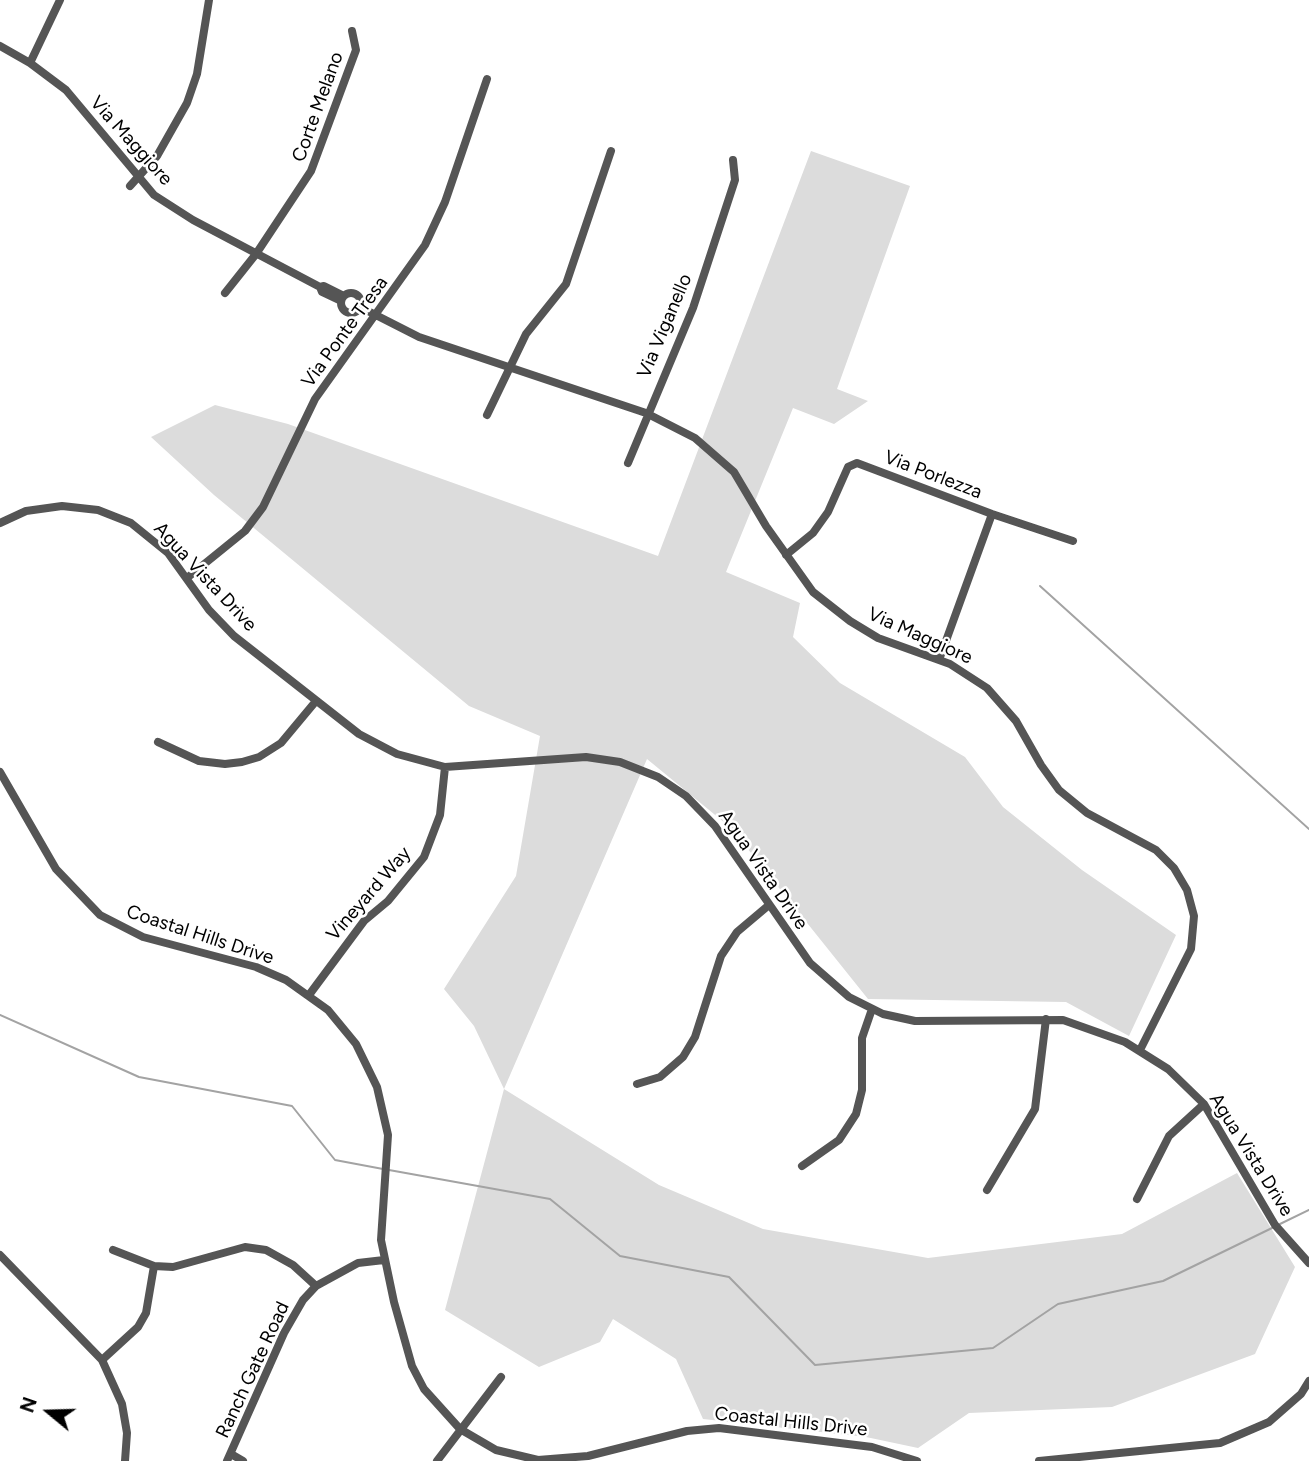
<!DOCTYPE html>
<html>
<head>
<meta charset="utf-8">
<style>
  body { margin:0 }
  #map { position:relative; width:1309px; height:1461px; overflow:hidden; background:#fff; font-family:Figtree,sans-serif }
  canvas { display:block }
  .north { position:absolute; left:14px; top:1377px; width:70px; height:70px; -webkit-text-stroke:5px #fff; paint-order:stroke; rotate:289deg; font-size:19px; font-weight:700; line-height:28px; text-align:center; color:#000 }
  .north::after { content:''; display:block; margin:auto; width:24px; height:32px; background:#000; clip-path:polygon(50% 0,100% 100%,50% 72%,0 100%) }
</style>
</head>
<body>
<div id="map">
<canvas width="1309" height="1461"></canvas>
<div class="north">N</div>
</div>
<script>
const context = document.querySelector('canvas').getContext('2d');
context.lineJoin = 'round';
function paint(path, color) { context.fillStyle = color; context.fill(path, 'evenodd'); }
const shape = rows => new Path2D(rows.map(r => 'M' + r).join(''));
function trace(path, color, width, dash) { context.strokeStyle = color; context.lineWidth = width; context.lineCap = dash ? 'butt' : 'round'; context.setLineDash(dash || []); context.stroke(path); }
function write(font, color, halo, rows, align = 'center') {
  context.font = font + ' Figtree,sans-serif'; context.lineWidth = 5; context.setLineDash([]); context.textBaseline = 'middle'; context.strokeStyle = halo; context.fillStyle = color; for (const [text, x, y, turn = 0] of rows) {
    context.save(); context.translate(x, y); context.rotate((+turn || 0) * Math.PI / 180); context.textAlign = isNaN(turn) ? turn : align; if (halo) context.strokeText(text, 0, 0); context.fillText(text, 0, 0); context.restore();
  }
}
const green = shape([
  [811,151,910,186,837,389,868,401,834,424,793,408,726,572,800,603,793,637,840,683,965,757,1003,807,1082,870,1176,935,1129,1036,1066,1002,868,999,731,828,647,759,504,1089,659,1185,763,1229,928,1258,1122,1234,1237,1173,1295,1267,1255,1354,1112,1407,969,1413,918,1448,866,1437,703,1419,676,1359,613,1319,600,1342,539,1367,445,1310,504,1089,474,1026,444,989,516,876,540,736,469,706,214,495,151,437,215,405,288,424,658,556]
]);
const stream = shape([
  [1040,586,1309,829],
  [0,1015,139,1077,292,1106,335,1160,383,1169],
  [389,1170,550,1199,620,1256,729,1277,815,1365,993,1348,1058,1304,1163,1281,1272,1228],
  [1280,1224,1309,1210]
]);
const minor = shape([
  [0,46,30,63,66,90,154,195,193,220,320,287],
  [30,63,60,0],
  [130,186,157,156,187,103,197,74,209,0],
  [225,293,256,254,311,171,356,50,352,31],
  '341 303a10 10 0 1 1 20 0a10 10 0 1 1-20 0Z',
  [341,301,322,292,320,287,324,286,344,296],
  [360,307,419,337,646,413,695,438,734,472,766,526,813,592,850,621,878,638,950,664,987,688,1016,721,1041,765,1059,790,1087,813,1156,850,1174,868,1187,890,1194,916,1191,949,1140,1050],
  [487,415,526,334,566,284,611,151],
  [628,463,693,308,735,180,733,160],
  [0,523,26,511,62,506,98,510,131,523,168,553,209,610,234,636,359,734,397,754,445,767,586,757,620,762,658,777,686,796,715,826,810,963,849,997,883,1014,915,1021,1063,1020,1125,1042,1168,1069,1204,1104,1275,1225,1309,1263],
  [786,555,813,533,828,512,848,467,857,463,992,514,1073,541],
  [187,578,245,531,263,507,315,399,425,245,445,202,487,79],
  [939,660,992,514],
  [158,742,199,761,225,764,242,762,259,757,281,743,316,701],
  [0,772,56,869,100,915,143,937,256,967,286,980,328,1010,356,1044,377,1087,388,1135,381,1240,394,1302,412,1366,424,1389,460,1429,496,1450,538,1460,588,1456,687,1431,719,1428,872,1447,917,1461],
  [309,995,364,921,388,901,424,857,440,815,445,767],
  [637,1084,660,1077,683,1057,695,1037,721,956,737,932,769,905],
  [802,1166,839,1140,856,1114,862,1090,862,1038,872,1009],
  [987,1190,1035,1109,1046,1019],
  [1137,1199,1169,1136,1204,1104],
  [113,1250,154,1266,173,1267,245,1247,266,1250,293,1265,316,1286],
  [0,1255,102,1360,122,1404,127,1433,125,1461],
  [102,1360,138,1327,146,1313,154,1266],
  [231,1454,243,1461],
  [227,1461,284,1333,303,1300,316,1286,358,1263,384,1260],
  [437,1461,501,1377],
  [1039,1461,1220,1443,1269,1422,1301,1394,1309,1381]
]);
const streetNames = [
  ["Corte Melano",318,107,-70],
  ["Via Maggiore",131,141,48],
  ["Via Viganello",665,326,-67],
  ["Via Ponte Tresa",345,332,-54],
  ["Via Porlezza",933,475,21],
  ["Agua Vista Drive",205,577,47],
  ["Via Maggiore",920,636,24],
  ["Agua Vista Drive",763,870,55],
  ["Vineyard Way",369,894,-49],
  ["Coastal Hills Drive",200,935,18],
  ["Agua Vista Drive",1251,1155,58],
  ["Ranch Gate Road",253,1370,-65],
  ["Coastal Hills Drive",791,1422,6]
];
paint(green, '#dcdcdc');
trace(stream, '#a3a3a3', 2);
trace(minor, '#555', 8);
write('19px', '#000', '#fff', streetNames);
</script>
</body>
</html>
